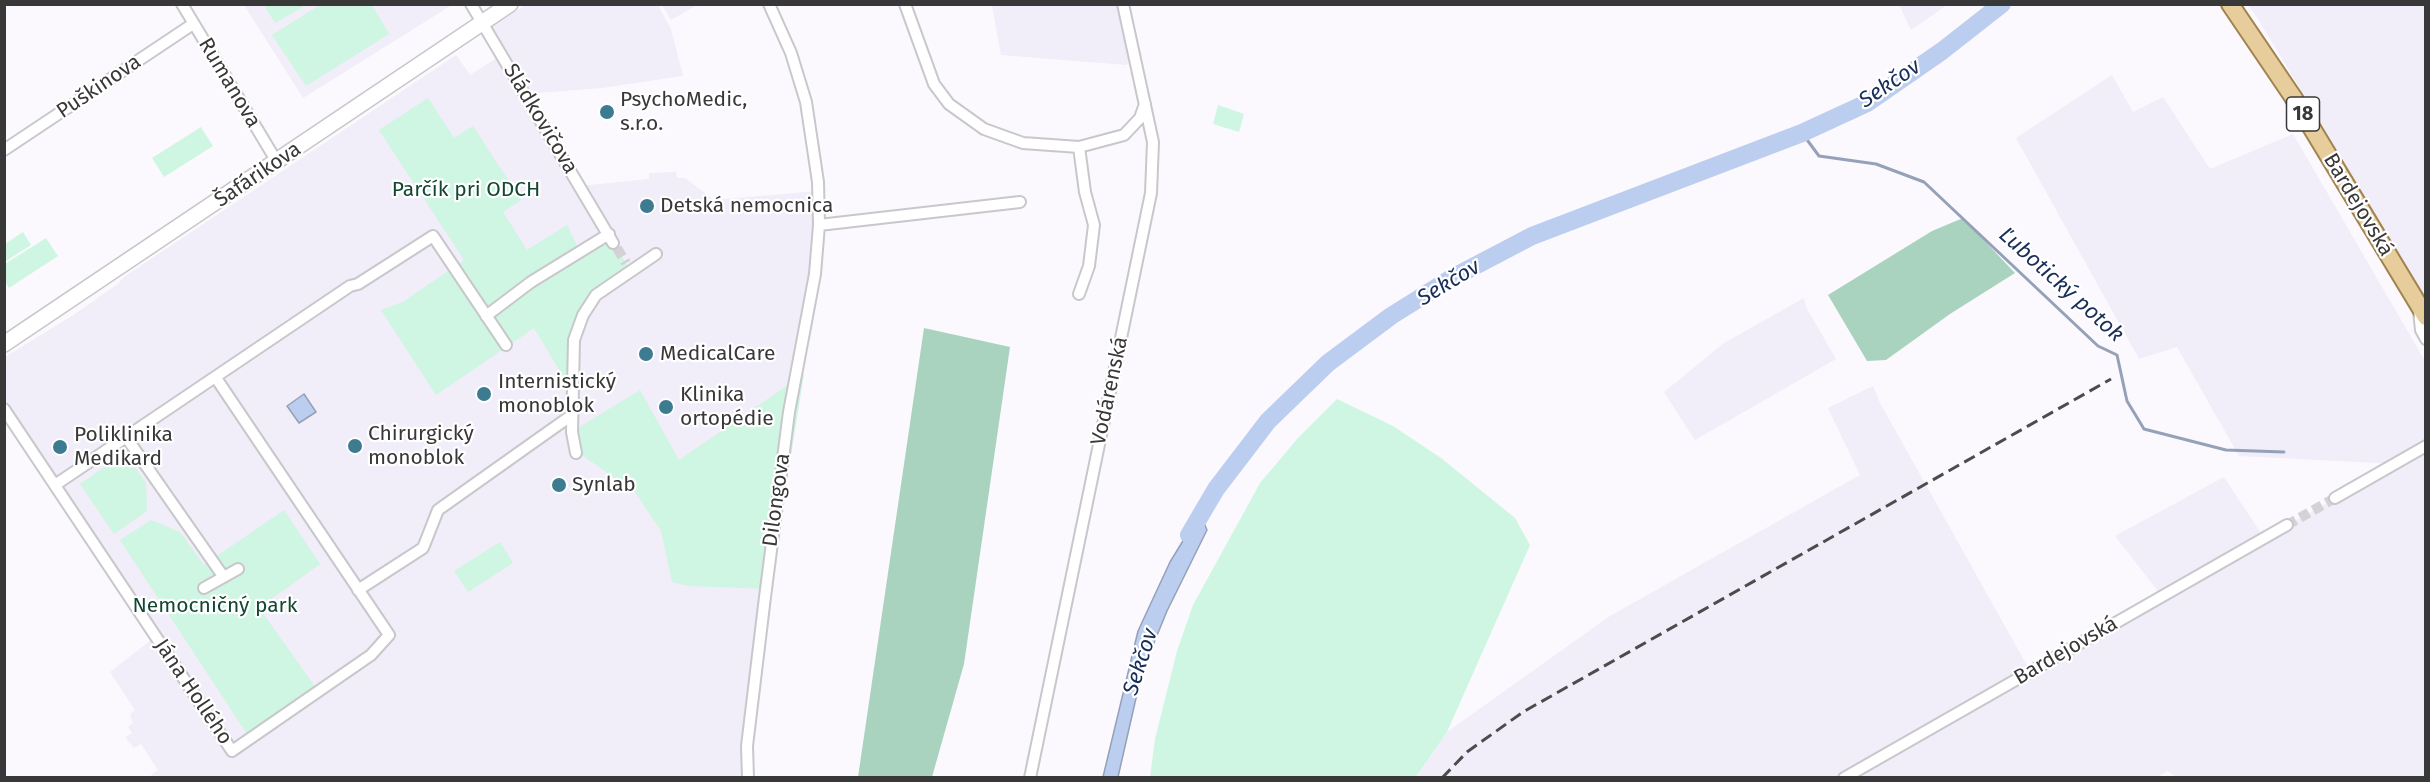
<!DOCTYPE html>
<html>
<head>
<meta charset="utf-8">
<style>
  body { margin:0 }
  #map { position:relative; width:2430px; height:782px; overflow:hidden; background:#fbf9fd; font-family:"Fira Sans",sans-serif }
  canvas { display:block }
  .frame { position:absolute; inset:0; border:6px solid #383839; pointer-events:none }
</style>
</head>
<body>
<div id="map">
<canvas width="2430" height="782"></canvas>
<div class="frame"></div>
</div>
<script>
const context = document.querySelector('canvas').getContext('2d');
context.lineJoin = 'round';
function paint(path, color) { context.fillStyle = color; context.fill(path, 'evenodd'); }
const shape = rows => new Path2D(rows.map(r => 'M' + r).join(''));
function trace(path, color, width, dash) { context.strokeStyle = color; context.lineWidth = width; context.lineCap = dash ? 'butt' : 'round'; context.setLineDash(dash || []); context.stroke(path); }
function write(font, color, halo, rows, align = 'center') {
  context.font = font + ' "Fira Sans",sans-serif'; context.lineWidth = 4.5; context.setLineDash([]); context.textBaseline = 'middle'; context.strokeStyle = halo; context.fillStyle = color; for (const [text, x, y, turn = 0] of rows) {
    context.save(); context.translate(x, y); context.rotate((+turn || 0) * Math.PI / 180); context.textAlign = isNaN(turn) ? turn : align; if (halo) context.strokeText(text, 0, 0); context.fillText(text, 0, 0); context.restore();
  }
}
const built = shape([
  [244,5,452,5,303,98],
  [526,5,658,5,671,29,683,76,602,88,525,94,580,186,649,179,649,173,676,172,677,178,685,178,714,200,818,191,819,225,789,412,748,777,152,777,151,775,158,770,141,744,134,748,125,737,132,733,128,727,133,723,130,714,135,710,110,672,155,637,5,409,5,357,75,314,118,284,124,277,456,55,470,75,489,63,501,55,488,28],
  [662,5,697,5,671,20],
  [992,5,1127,5,1138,53,1126,65,1001,55],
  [1899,5,1947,5,1911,30],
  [2248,5,2425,5,2425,296,2258,19],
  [2112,75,2133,112,2163,97,2210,169,2293,134,2425,361,2425,777,2178,778,2167,771,2156,778,1416,778,1447,732,1610,616,1860,475,1828,408,1873,386,1880,403,2029,669,2161,595,2115,536,2224,477,2264,538,2397,464,2239,456,2177,347,2139,359,2016,138],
  [1804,298,1806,307,1836,359,1695,440,1664,392,1724,343]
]);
const green = shape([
  [264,5,306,5,275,23],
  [320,5,372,5,389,34,306,86,272,35],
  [428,98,454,138,473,126,521,200,503,212,527,250,567,225,580,252,609,234,631,272,595,295,578,328,573,393,534,328,436,395,381,310,403,302,464,260,379,130],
  [1218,105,1244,114,1239,132,1213,124],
  [201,127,213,146,164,177,152,158],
  [23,232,31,245,6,261,5,244],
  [46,238,58,256,9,288,5,281,5,264],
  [804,374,770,589,688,586,672,582,661,531,635,492,576,451,573,431,640,390,679,460],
  [1337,399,1393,426,1441,458,1515,518,1530,545,1447,732,1416,777,1150,777,1155,739,1177,651,1193,605,1260,483,1298,438],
  [120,456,129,459,146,483,147,511,114,534,80,484],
  [284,510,320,564,259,608,316,688,247,734,120,540,151,520,180,532,204,565],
  [500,542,513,563,468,592,454,571]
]);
const forest = shape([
  [1963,218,2015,273,1950,314,1886,360,1867,361,1828,295,1932,231],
  [924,328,1010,347,964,664,932,777,858,777]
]);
const water = shape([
  [304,394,316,412,299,423,287,406,304,394],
  [1200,513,1207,530,1167,611,1142,672,1118,777,1103,777,1138,631,1170,562,1200,513]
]);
const stream = shape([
  [1802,133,1819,156,1876,164,1924,182,2098,346,2117,355,2127,401,2144,429,2226,450,2284,452]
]);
const river = shape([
  [1189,535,1216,489,1268,421,1328,363,1391,316,1450,279,1532,236,1802,133,1867,103,1942,51,2002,4]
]);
const streetTunnel = shape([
  [617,248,626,263],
  [2287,525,2335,498]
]);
const street = shape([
  [182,4,277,162],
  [471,4,613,243],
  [905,4,934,84,949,104,984,129,1023,143,1079,147,1124,135,1140,118,1145,104],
  [4,150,193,24],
  [819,225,1020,202],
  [1079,294,1089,266,1094,225,1085,192,1079,147],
  [2419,311,2421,330,2426,339],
  [486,316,531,282,609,234],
  [4,409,232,751,371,655,389,635,216,378],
  [126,437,223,576],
  [576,453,572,432,574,340,583,315,596,295,656,254],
  [55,485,350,286,358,284,433,236,506,345],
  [2335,498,2426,446],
  [204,588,238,569],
  [358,590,423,548,438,510,572,415],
  [748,778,747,746,765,597,789,412,815,274,819,225,818,182,806,102,791,53,769,4],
  [1030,778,1151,193,1153,142,1123,4],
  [1844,778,2287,525]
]);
const secondary = shape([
  [4,344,510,4]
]);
const primary = shape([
  [2230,4,2293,97,2426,317]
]);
const rail = shape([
  [1442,778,1467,752,1523,712,2111,379]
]);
const markers = [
  [607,112,8,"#3d7b90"],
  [647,206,8,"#3d7b90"],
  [646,354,8,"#3d7b90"],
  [484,394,8,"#3d7b90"],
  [666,407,8,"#3d7b90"],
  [355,446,8,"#3d7b90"],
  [60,447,8,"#3d7b90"],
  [559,485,8,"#3d7b90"]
];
const shields = [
  [2303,114,33]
];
const shieldNames = [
  ["18",2303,114]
];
const streetNames = [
  ["Rumanova",229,83,59],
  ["Puškinova",99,87,-34],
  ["Sládkovičova",540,119,59],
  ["Šafárikova",258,175,-34],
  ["Bardejovská",2358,205,59],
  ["Vodárenská",1110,391,-78],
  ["Dilongova",777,500,-82],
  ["Bardejovská",2066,651,-30],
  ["Jána Hollého",193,692,56]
];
const poiNames = [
  ["PsychoMedic,",620,100],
  ["s.r.o.",620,124],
  ["Detská nemocnica",660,206],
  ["MedicalCare",660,354],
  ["Internistický",498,382],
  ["monoblok",498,406],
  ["Klinika",680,395],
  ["ortopédie",680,419],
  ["Chirurgický",368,434],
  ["monoblok",368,458],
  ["Poliklinika",74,435],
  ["Medikard",74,459],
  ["Synlab",572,485]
];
const parkNames = [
  ["Parčík pri ODCH",466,190],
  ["Nemocničný park",215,606]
];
const waterNames = [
  ["Sekčov",1890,84,-34],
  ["Sekčov",1449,283,-31],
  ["Ľubotický potok",2061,285,42],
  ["Sekčov",1141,662,-72]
];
paint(built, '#f1edf9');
paint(green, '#cef6e2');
paint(forest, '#aad3bf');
paint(water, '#bbceef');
trace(water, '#94a1b8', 1.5);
trace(stream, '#94a1b8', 3);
trace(river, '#bbceef', 18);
trace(streetTunnel, '#d4d2d6', 10, [10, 5]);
trace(street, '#c8c7cb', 14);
trace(secondary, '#c8c7cb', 18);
trace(primary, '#a0834e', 20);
trace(street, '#fff', 10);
trace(secondary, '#fff', 15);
trace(primary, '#e8cd9c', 16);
trace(rail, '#4c4c4d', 3, [12, 6]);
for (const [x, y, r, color] of markers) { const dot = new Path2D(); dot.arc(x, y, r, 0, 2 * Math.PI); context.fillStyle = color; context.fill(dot); trace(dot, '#fff', 2); }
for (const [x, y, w] of shields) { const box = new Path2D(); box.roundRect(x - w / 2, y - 17, w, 34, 4.5); context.fillStyle = '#fff'; context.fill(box); trace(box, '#383839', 1.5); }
write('bold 20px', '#383839', null, shieldNames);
write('21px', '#383839', '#fff', streetNames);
write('21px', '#383839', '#fff', poiNames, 'left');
write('21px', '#134733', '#fff', parkNames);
write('italic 22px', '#182e59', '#fff', waterNames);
</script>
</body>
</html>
